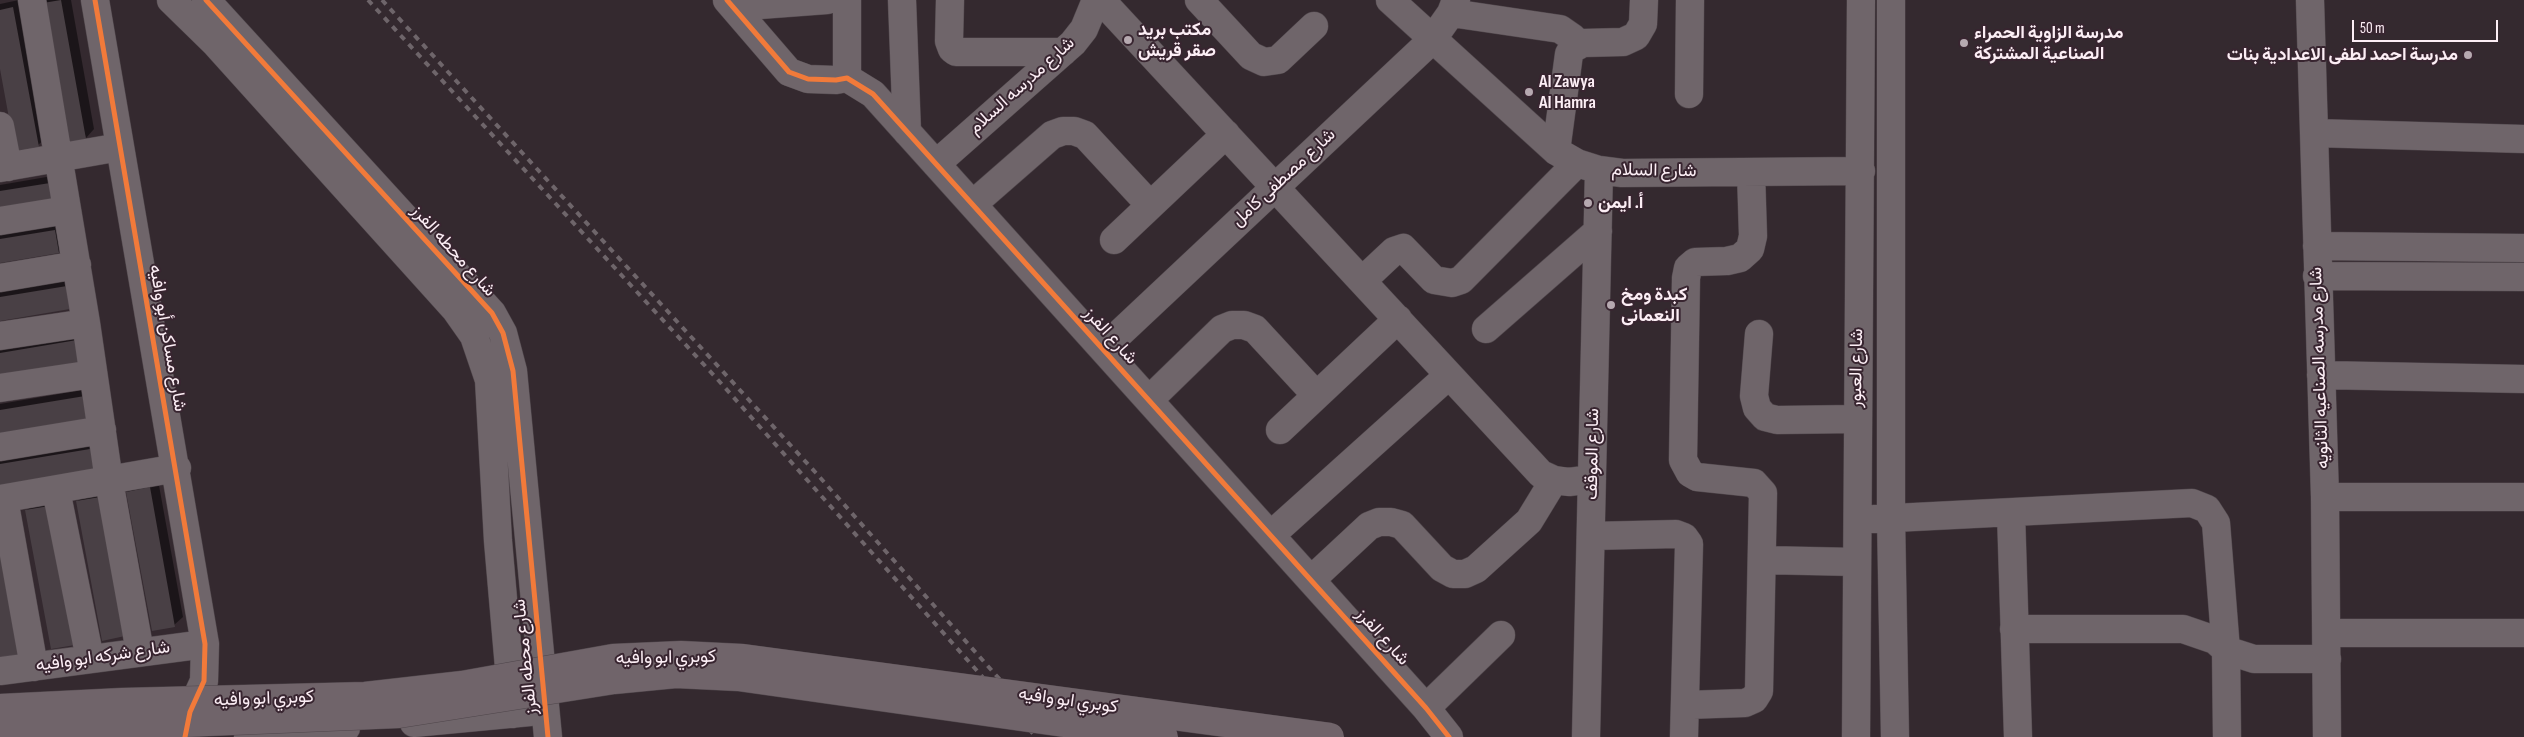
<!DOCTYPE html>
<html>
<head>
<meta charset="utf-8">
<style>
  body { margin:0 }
  #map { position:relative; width:2524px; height:737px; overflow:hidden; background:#34292f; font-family:"Sofia Sans Condensed",sans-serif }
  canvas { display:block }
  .scale { position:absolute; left:2352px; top:20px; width:146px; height:22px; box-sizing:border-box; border:2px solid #fceef5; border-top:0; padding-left:6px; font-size:15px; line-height:18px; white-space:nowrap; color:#fceef5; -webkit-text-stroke:4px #382530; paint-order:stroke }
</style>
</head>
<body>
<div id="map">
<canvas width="2524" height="737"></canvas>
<div class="scale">50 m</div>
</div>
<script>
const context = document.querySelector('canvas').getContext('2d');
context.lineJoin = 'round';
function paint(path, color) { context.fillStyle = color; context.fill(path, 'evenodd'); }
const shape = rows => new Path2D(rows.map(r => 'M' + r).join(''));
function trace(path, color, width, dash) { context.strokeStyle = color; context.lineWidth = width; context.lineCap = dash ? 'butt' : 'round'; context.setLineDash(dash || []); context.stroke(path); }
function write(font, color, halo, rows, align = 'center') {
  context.font = font + ' "Sofia Sans Condensed",Vazirmatn,sans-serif'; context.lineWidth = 4; context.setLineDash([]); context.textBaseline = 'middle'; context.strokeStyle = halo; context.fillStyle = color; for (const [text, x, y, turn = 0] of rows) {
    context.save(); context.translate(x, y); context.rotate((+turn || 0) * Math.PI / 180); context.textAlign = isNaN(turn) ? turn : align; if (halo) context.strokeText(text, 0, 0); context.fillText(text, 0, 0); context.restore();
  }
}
const shadow = shape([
  [19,0,47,137,38,145,0,62,0,4],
  [43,0,71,0,94,129,86,138],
  [58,175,62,196,0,214,0,185],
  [64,222,67,243,59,252,0,262,0,232],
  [75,278,78,300,0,320,0,290],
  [85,332,89,354,0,376,0,346],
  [94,388,89,418,0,433,0,404],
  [104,440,99,470,0,487,0,458],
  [158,480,183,617,174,625,127,492,136,484],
  [108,489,133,627,77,502,86,493],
  [57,498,74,644,27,510,35,502]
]);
const building = shape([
  [61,0,86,139,63,143,37,4],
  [13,7,39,147,15,151,0,69,0,10],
  [50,183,54,206,0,215,0,191],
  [55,230,59,253,0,263,0,239],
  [67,286,70,309,0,321,0,297],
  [77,340,81,364,0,377,0,353],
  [85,396,89,419,0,434,0,410],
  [96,448,100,471,0,488,0,464],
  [150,487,175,627,152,631,126,492],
  [100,497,125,636,102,641,76,501],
  [49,506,75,645,51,649,25,510],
  [0,539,22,655,0,659]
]);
const minor = shape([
  [32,0,86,323,109,481,140,652],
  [95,0,205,644,204,681,190,712,185,737],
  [171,0,216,44,455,309,474,336,489,380,498,541,513,714],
  [206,0,492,313,503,333,513,371,548,737],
  [727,0,789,72,808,79,836,80,847,78,873,94,1426,708,1449,737],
  [847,0,847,78],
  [902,0,907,132],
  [950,0,949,41,952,49,956,52,1063,52],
  [1101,0,1541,474,1554,480,1569,482,1592,479],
  [1199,0,1251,56,1264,62,1278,60,1314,26],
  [1390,0,1556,151,1577,163,1599,170,1622,173,1861,171],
  [1891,0,1891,518,1895,737],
  [2310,0,2325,497,2327,737],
  [733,7,827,0],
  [1451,13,1560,29,1573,38,1576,46],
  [1689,94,1690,0],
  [0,126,8,167],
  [2314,133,2524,139],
  [1556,151,1569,54,1572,49,1583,43,1623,42,1636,36,1643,24,1644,0],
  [936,164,1073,43,1084,29,1096,0],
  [0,168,120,147],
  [973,204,1052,135,1063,131,1074,131,1085,135,1150,205],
  [0,221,67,210],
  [1114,240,1226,134],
  [2317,246,2524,248],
  [2317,276,2524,277],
  [0,278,77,265],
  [1362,281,1394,251,1403,248,1434,280,1452,283,1461,280,1577,163],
  [1486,329,1598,231],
  [1759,334,1754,396,1757,408,1765,417,1777,420,1856,419],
  [0,336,86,323],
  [1103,349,1432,40,1451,13,1456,0],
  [2321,375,2524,379],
  [0,388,93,374],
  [1149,400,1222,329,1232,325,1244,325,1255,329,1316,395],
  [1280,430,1398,319],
  [0,447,102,430],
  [56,490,90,659],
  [2325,497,2524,497],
  [0,499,177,468],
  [4,499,34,667],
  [2011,513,2018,737],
  [1874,519,2192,503,2207,509,2216,523,2226,650,2227,737],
  [1271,535,1449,375],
  [1591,536,1676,534,1684,537,1689,544,1684,737],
  [1762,560,1856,562],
  [1311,580,1369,526,1379,522,1391,522,1402,525,1442,568,1453,574,1465,574,1476,569,1529,521,1554,480],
  [2014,629,2183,629,2215,640,2226,650,2254,659,2327,659],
  [2327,633,2524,633],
  [0,671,205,644],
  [1686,705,1745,703,1754,699,1759,691,1763,493,1754,483,1697,477,1690,473,1683,460,1686,278,1688,268,1695,262,1727,261,1740,258,1750,249,1753,236,1751,172],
  [1426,708,1501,635],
  [414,723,530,712],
  [248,737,346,728],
  [1586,737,1599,170],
  [1856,737,1861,0]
]);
const rail = shape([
  [368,0,719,381,1036,737],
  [382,0,816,473,1051,737]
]);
const majorBridge = shape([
  [0,708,122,702,365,696,462,685,613,658,681,655,742,658,1330,737],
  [0,733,66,728,399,714,614,680,676,674,738,677,1164,737]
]);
const cycleway = shape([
  [95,0,205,644,204,681,190,712,185,737],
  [206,0,492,313,503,333,513,371,548,737],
  [727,0,789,72,808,79,836,80,847,78,873,94,1426,708,1449,737]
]);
const markers = [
  [1128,40,5,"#b6a9b0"],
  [1964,43,5,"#b6a9b0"],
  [2468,55,5,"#b6a9b0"],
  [1529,92,5,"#b6a9b0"],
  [1588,203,5,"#b6a9b0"],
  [1611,305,5,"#b6a9b0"]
];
const poiNames = [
  ["مكتب بريد",1138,30],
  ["صقر قريش",1138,51],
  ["مدرسة الزاوية الحمراء",1974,33],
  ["الصناعية المشتركة",1974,54],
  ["مدرسة احمد لطفى الاعدادية بنات",2458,55,"right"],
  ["Al Zawya",1539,82],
  ["Al Hamra",1539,103],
  ["أ. ايمن",1598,203],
  ["كبدة ومخ",1621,295],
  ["النعمانى",1621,316]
];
const streetNames = [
  ["شارع مدرسه السلام",1022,86,-42],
  ["شارع السلام",1654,171,1],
  ["شارع مصطفى كامل",1284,178,-43],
  ["شارع محطه الفرز",453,251,48],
  ["شارع الفرز",1110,336,48],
  ["شارع مساكن أبو وافيه",167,338,80],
  ["شارع العبور",1857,368,-89],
  ["شارع مدرسه الصناعيه الثانويه",2320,368,-92],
  ["شارع الموقف",1593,454,-89],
  ["شارع الفرز",1382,637,48],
  ["شارع شركه ابو وافيه",103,657,-8],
  ["شارع محطه الفرز",526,657,-96],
  ["كوبري ابو وافيه",666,658,-1],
  ["كوبري ابو وافيه",264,699,-2],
  ["كوبري ابو وافيه",1068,701,8]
];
paint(shadow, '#0007');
paint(building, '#494045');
trace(minor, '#50474c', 29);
trace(minor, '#6f656a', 28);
trace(rail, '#6e656a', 4, [6, 6]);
trace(majorBridge, '#50474c', 29, []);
trace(majorBridge, '#70646a', 28);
trace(cycleway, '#f17a3a', 5);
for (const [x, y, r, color] of markers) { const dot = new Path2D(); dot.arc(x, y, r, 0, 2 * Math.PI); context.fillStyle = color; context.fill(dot); trace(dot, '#382530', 2); }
write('bold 18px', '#fceef5', '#382530', poiNames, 'left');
write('18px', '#fceef5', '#382530', streetNames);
</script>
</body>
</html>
